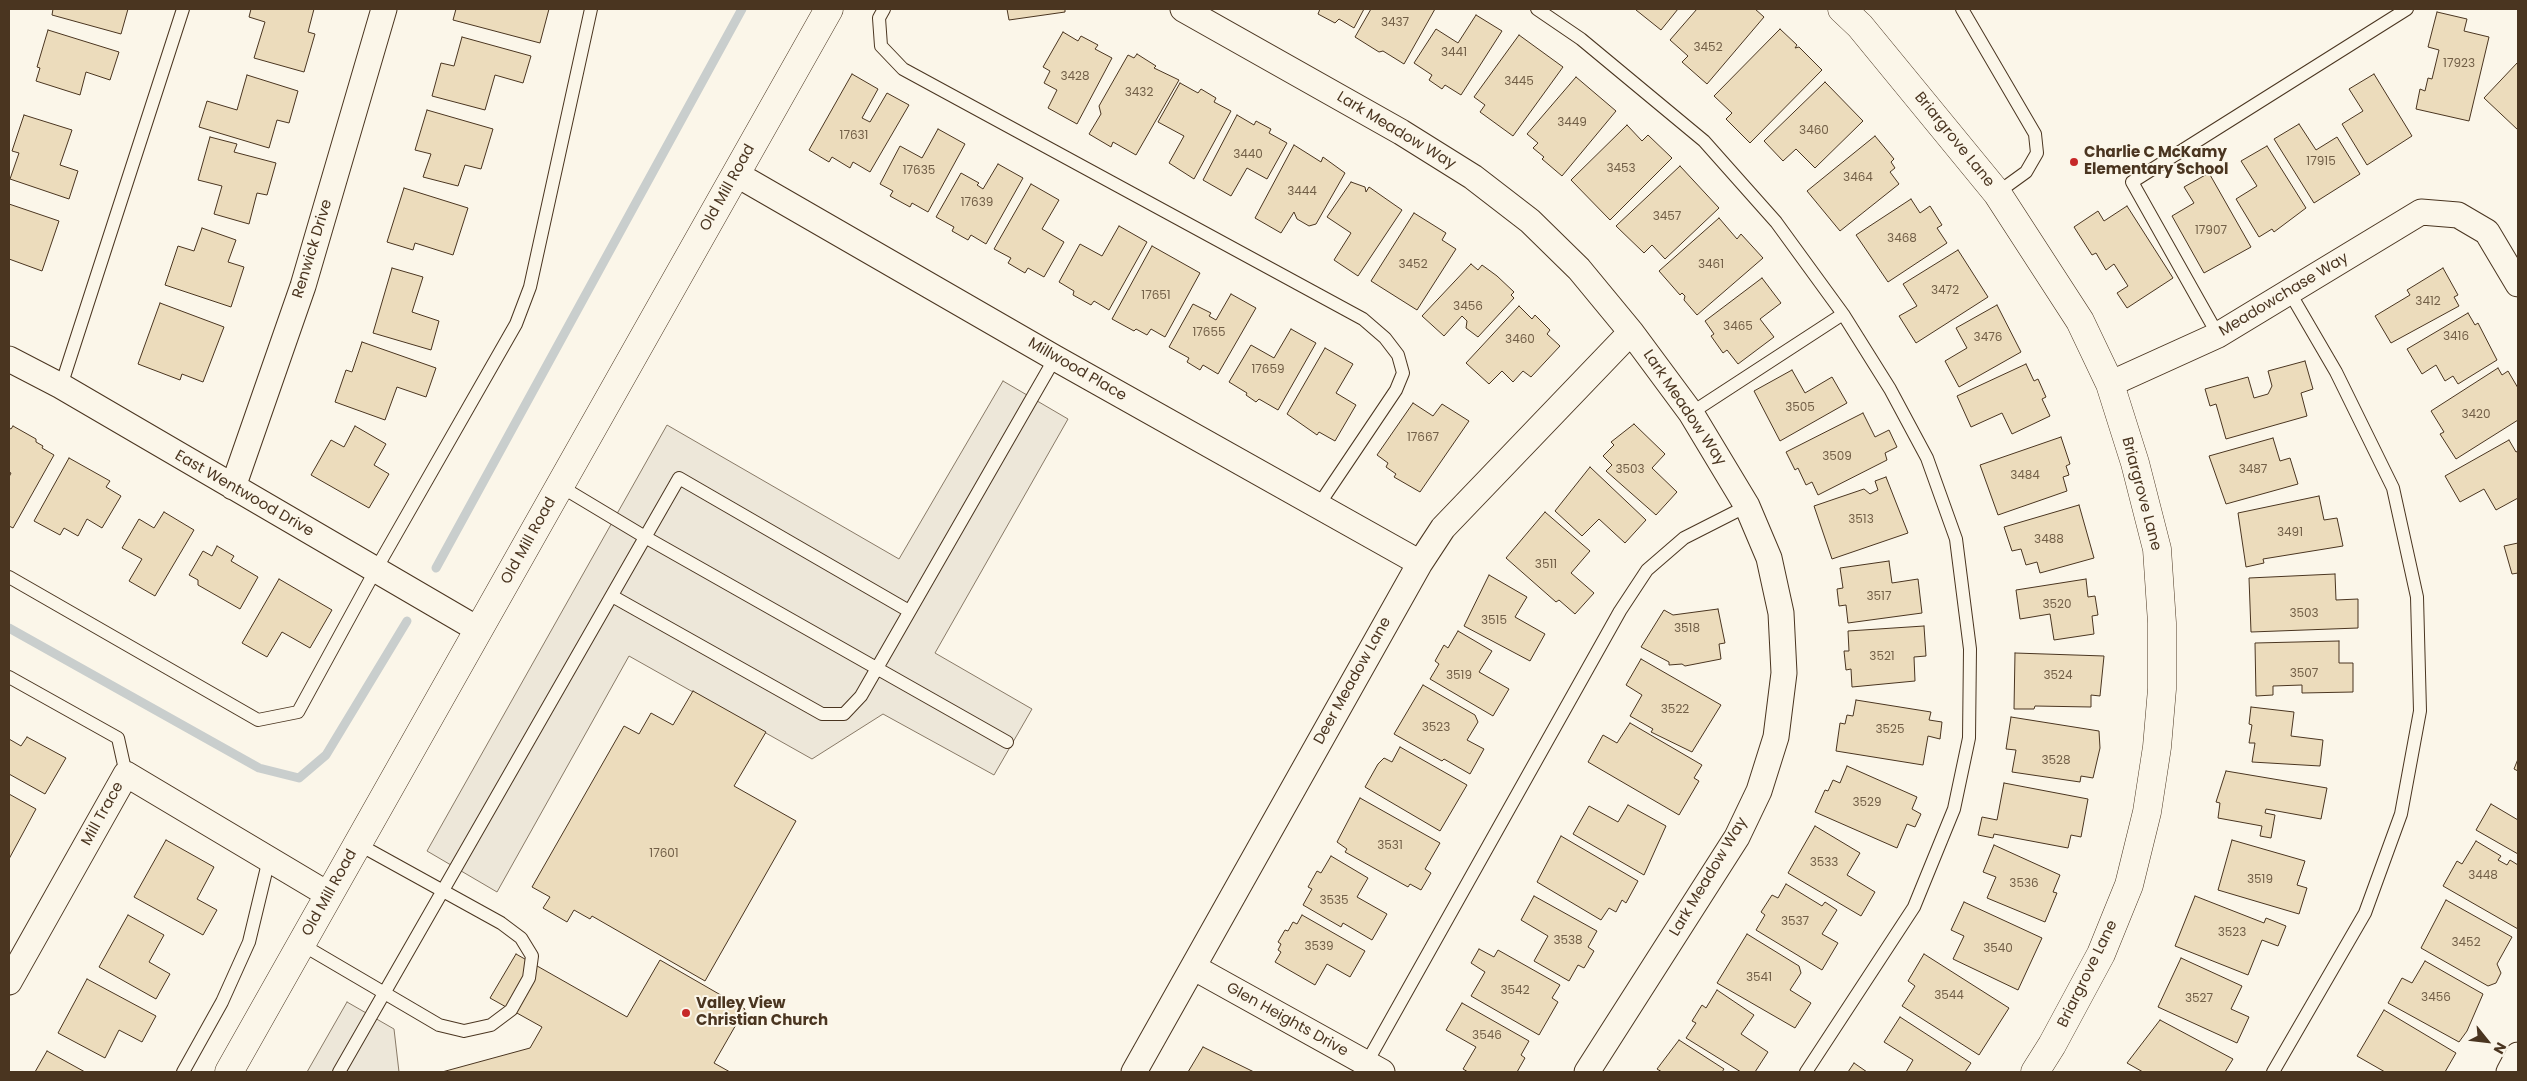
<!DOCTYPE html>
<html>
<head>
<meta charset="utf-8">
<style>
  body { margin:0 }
  #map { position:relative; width:2527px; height:1081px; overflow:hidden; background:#fbf6e9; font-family:Poppins,sans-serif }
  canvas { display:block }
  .frame { position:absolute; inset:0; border:10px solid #4a3520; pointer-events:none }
  .north { position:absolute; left:2462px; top:1016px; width:50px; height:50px; -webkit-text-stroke:4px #fbf6e9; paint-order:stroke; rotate:119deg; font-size:14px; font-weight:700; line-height:20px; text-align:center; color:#4a3520 }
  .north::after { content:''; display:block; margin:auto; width:18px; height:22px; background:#4a3520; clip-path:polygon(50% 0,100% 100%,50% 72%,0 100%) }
</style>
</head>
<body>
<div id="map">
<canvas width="2527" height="1081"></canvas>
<div class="frame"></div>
<div class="north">N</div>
</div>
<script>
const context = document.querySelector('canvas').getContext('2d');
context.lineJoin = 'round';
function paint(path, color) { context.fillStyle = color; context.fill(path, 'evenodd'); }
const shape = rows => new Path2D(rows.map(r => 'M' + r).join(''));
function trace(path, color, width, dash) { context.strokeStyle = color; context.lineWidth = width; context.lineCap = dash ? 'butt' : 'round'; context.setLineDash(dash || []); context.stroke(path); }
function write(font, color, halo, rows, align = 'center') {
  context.font = font + ' Poppins,sans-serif'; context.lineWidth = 4; context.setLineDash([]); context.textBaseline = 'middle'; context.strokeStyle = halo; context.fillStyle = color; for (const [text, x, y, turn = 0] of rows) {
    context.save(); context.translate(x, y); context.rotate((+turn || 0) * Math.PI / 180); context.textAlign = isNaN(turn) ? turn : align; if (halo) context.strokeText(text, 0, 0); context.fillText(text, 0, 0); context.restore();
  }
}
const parking = shape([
  [1003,381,1068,419,935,653,1032,709,994,775,883,714,812,759,629,656,497,892,427,851,667,425,899,559,1003,381],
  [347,1002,394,1029,399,1072,307,1072,347,1002]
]);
const stream = shape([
  [436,568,742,9],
  [9,628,259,768,299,778,326,755,407,621]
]);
const building = shape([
  [53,9,128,9,121,34,52,15,53,9],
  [251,9,314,9,308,32,315,34,304,72,254,58,265,22,249,17,251,9],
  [456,9,549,9,540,43,453,20,456,9],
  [1007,9,1065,9,1065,12,1009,20,1007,9],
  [1320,9,1364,9,1354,28,1339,19,1335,23,1318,14,1320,9],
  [1371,9,1435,9,1404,64,1383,51,1379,52,1355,37,1371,9],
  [1637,9,1678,9,1661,30,1636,10,1637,9],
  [1697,9,1755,9,1764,17,1707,84,1682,62,1688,56,1670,40,1697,9],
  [2437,12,2467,19,2464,31,2489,37,2469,121,2416,109,2420,89,2425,91,2428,78,2432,79,2439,50,2428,47,2437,12],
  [1476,15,1502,31,1461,95,1445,85,1442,89,1429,80,1432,75,1414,63,1436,29,1458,43,1476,15],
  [1780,29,1797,45,1795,48,1799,47,1822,70,1750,143,1726,119,1732,113,1714,96,1780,29],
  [48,30,119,52,110,80,86,72,80,95,36,81,40,68,37,67,48,30],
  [1063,32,1078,41,1081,36,1098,45,1095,49,1112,58,1077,124,1048,108,1057,90,1044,83,1050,71,1043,67,1063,32],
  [1519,35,1563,67,1513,136,1480,112,1485,105,1474,97,1519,35],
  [462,37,531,56,523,83,495,75,485,110,432,96,441,63,454,66,462,37],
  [1137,54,1156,66,1154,68,1179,80,1136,155,1113,142,1111,147,1089,134,1101,114,1099,106,1128,55,1134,58,1137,54],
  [2518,62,2518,130,2484,98,2518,62],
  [852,74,878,89,862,118,870,122,887,93,909,105,870,172,853,162,850,168,832,157,829,162,809,150,852,74],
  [2374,74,2412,136,2367,165,2342,124,2363,111,2349,89,2374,74],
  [247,75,298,91,289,123,277,120,269,148,199,127,207,101,237,110,247,75],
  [1576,77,1616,111,1562,176,1542,159,1544,157,1533,148,1538,143,1527,134,1576,77],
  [1825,82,1863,121,1815,168,1796,149,1783,161,1764,141,1825,82],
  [1180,83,1198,93,1201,89,1216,98,1214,102,1231,111,1194,179,1169,163,1184,136,1158,122,1180,83],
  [427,110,493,129,481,169,465,165,458,186,423,177,431,154,415,150,427,110],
  [24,115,72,130,60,165,78,171,69,199,10,179,19,153,12,151,24,115],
  [1237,115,1254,125,1256,121,1271,129,1269,133,1287,143,1267,179,1247,168,1231,196,1203,180,1237,115],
  [2299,124,2316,150,2337,137,2360,174,2314,203,2274,139,2299,124],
  [1627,125,1642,141,1648,135,1672,158,1610,220,1571,180,1627,125],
  [938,129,965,144,928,212,912,203,910,207,890,196,893,191,880,184,900,146,922,158,938,129],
  [1875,136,1894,159,1891,162,1895,168,1890,172,1899,184,1840,231,1807,191,1875,136],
  [210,137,237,144,234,152,276,163,267,195,257,193,249,224,214,214,222,186,198,180,210,137],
  [1294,145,1321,162,1323,157,1345,173,1316,224,1309,226,1297,219,1294,212,1281,233,1255,218,1294,145],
  [2267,146,2306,208,2274,232,2272,229,2259,237,2236,199,2257,186,2241,161,2267,146],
  [998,164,1023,178,986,244,971,235,968,240,952,231,954,227,936,217,961,173,979,183,977,185,983,189,998,164],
  [1680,166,1719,208,1665,259,1652,245,1644,253,1616,226,1680,166],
  [2209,173,2251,247,2204,273,2172,216,2194,203,2184,187,2209,173],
  [1351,182,1365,187,1366,192,1369,187,1402,210,1358,276,1334,260,1351,233,1327,217,1351,182],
  [1031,184,1059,200,1042,229,1064,242,1044,277,1028,268,1025,273,1008,263,1011,258,994,249,1031,184],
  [404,188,468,208,453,255,415,243,413,250,387,242,404,188],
  [1911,199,1920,213,1930,206,1942,225,1937,228,1947,243,1888,282,1856,235,1911,199],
  [9,204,59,221,42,271,9,259,9,204],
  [2127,206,2173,278,2127,308,2117,293,2128,286,2114,264,2106,270,2096,253,2092,255,2074,227,2098,211,2104,221,2127,206],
  [1414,213,1446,233,1442,240,1456,249,1417,310,1371,281,1414,213],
  [1719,218,1737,239,1741,234,1763,258,1697,315,1684,300,1685,296,1682,293,1680,295,1659,271,1719,218],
  [1119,226,1147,242,1109,310,1094,301,1091,305,1073,295,1074,291,1059,282,1080,244,1102,256,1119,226],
  [202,228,236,240,228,262,244,267,231,307,165,285,178,246,194,251,202,228],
  [1152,246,1200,273,1165,337,1151,329,1147,335,1136,329,1134,331,1112,319,1152,246],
  [1958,250,1988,297,1916,343,1899,316,1917,306,1903,284,1958,250],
  [1471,264,1478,270,1482,265,1497,276,1514,292,1511,295,1514,298,1478,337,1466,328,1467,321,1462,316,1444,336,1422,316,1471,264],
  [392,268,423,277,412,312,439,321,431,350,373,333,392,268],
  [2443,268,2458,295,2454,297,2459,306,2391,343,2375,316,2410,295,2407,290,2443,268],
  [1762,278,1781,303,1760,319,1774,337,1738,364,1727,350,1723,353,1711,336,1714,334,1705,321,1762,278],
  [1231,294,1256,308,1218,374,1203,365,1200,370,1187,362,1189,358,1169,347,1193,304,1211,313,1209,316,1216,320,1231,294],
  [160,303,224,327,203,382,182,374,180,380,138,364,160,303],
  [1997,305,2021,352,1959,387,1945,361,1967,348,1956,328,1997,305],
  [1519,306,1532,319,1535,315,1550,330,1547,334,1560,346,1531,377,1523,371,1513,382,1502,371,1489,384,1466,363,1519,306],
  [2468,313,2475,325,2478,323,2497,360,2458,384,2453,376,2445,381,2436,365,2422,374,2407,349,2468,313],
  [1291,329,1316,343,1278,410,1259,399,1256,402,1246,395,1247,393,1229,382,1251,345,1274,358,1291,329],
  [362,342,436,368,426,397,397,387,385,420,335,402,346,370,352,372,362,342],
  [1325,348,1353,364,1336,393,1356,405,1335,441,1319,432,1317,435,1287,414,1325,348],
  [2305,361,2313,389,2301,393,2307,416,2226,439,2216,404,2210,406,2205,389,2248,377,2254,398,2268,394,2272,386,2268,371,2305,361],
  [2026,364,2034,381,2038,379,2046,397,2042,399,2050,416,2012,434,2002,413,1971,427,1957,396,2026,364],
  [2498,368,2502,375,2508,371,2518,388,2518,420,2456,459,2440,434,2444,432,2431,411,2498,368],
  [1792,370,1805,393,1832,377,1847,403,1780,441,1754,391,1792,370],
  [1413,403,1433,416,1442,404,1469,421,1420,492,1394,477,1396,474,1386,467,1388,463,1377,455,1413,403],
  [1863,413,1875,437,1889,430,1897,447,1885,453,1887,460,1818,495,1812,482,1806,485,1798,468,1795,470,1786,452,1863,413],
  [1634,424,1665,454,1652,468,1677,492,1656,515,1606,471,1612,465,1603,456,1614,445,1611,442,1634,424],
  [13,426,36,439,36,442,43,446,42,448,54,455,13,528,9,526,9,477,11,473,9,472,9,428,11,429,13,426],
  [355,426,386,444,374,465,389,474,369,508,311,475,331,440,344,447,355,426],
  [2061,437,2070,464,2066,466,2069,475,2063,477,2067,491,1998,515,1980,465,2061,437],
  [2273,438,2280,461,2290,458,2298,484,2226,504,2209,456,2273,438],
  [2509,440,2516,452,2518,451,2518,498,2496,510,2484,489,2460,502,2445,476,2509,440],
  [69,458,110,481,106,487,121,496,102,528,87,519,78,536,64,528,60,535,34,521,69,458],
  [1590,467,1646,520,1625,543,1599,519,1582,536,1555,511,1590,467],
  [1886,477,1908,533,1832,559,1814,506,1864,489,1870,494,1878,490,1875,481,1886,477],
  [2319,496,2324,520,2337,518,2343,546,2263,559,2264,563,2246,567,2238,513,2319,496],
  [2079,505,2094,558,2040,573,2037,562,2026,565,2021,549,2012,551,2004,527,2079,505],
  [164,512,194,530,155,596,129,581,142,559,122,548,139,519,154,528,164,512],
  [1545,512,1590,551,1571,573,1594,593,1575,614,1559,600,1556,602,1506,558,1545,512],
  [2518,543,2518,573,2512,574,2504,546,2518,543],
  [217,546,234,556,231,561,258,577,240,609,198,585,198,580,189,575,203,551,212,556,217,546],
  [1889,561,1892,583,1918,579,1922,613,1848,623,1846,605,1839,606,1837,589,1843,588,1840,568,1889,561],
  [2335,574,2336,600,2358,599,2358,628,2251,632,2249,578,2335,574],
  [1489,575,1527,597,1515,617,1545,634,1530,661,1464,626,1489,575],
  [279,579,332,610,310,648,282,632,267,657,242,643,279,579],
  [2086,579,2088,597,2095,596,2098,615,2092,616,2094,634,2054,640,2050,614,2020,619,2016,590,2086,579],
  [1718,609,1725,643,1719,644,1721,659,1685,666,1682,664,1669,665,1669,662,1641,647,1664,610,1673,615,1718,609],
  [1924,626,1926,656,1914,657,1915,681,1852,687,1851,669,1846,670,1844,651,1849,651,1848,631,1924,626],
  [1458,631,1492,651,1479,672,1509,689,1493,716,1430,679,1439,664,1435,661,1444,645,1448,648,1458,631],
  [2339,641,2339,663,2353,663,2353,692,2302,693,2302,685,2273,686,2273,695,2256,696,2255,643,2339,641],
  [2015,653,2104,656,2100,696,2091,695,2091,707,2035,706,2034,709,2014,709,2015,653],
  [1641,659,1721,705,1692,752,1651,732,1653,729,1630,716,1642,695,1626,685,1641,659],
  [1423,685,1475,715,1478,722,1467,740,1484,749,1470,774,1444,759,1442,761,1394,734,1423,685],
  [693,691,766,732,734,786,796,821,705,981,592,916,590,919,574,910,567,922,543,908,550,897,532,887,624,726,639,734,651,713,673,725,693,691],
  [1856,700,1931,712,1929,720,1942,722,1940,739,1928,736,1923,765,1836,751,1840,723,1845,724,1847,715,1853,716,1856,700],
  [2251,707,2294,712,2291,736,2323,740,2320,766,2252,762,2255,743,2249,743,2252,725,2249,724,2251,707],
  [2011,717,2099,731,2100,748,2093,778,2081,776,2080,782,2012,772,2016,750,2006,749,2011,717],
  [1630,723,1702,765,1694,778,1699,781,1679,815,1588,762,1603,735,1617,743,1630,723],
  [27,737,66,758,45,794,9,774,9,739,21,746,27,737],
  [1400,747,1467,785,1440,831,1365,787,1378,764,1384,758,1392,762,1400,747],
  [2518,759,2518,771,2514,769,2518,759],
  [1847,766,1917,797,1912,809,1921,814,1915,827,1907,824,1897,848,1815,812,1825,790,1828,791,1833,780,1840,783,1847,766],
  [2226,771,2327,788,2321,819,2266,809,2265,813,2275,815,2271,838,2260,836,2262,826,2218,818,2220,803,2216,802,2226,771],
  [2004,783,2088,799,2081,837,2071,835,2068,848,1994,834,1993,838,1978,835,1982,817,1997,820,2004,783],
  [9,794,36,809,9,859,9,794],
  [1360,798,1440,843,1425,869,1431,873,1421,890,1410,884,1408,887,1345,852,1347,849,1337,842,1360,798],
  [2491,804,2518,820,2518,854,2476,830,2491,804],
  [1628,805,1666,826,1644,875,1573,834,1589,806,1618,822,1628,805],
  [1815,826,1860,853,1847,875,1875,892,1861,916,1788,873,1815,826],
  [1561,836,1638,881,1626,903,1622,900,1616,912,1609,908,1601,920,1537,882,1561,836],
  [166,840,214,867,197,899,217,910,203,935,134,897,166,840],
  [2232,840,2305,861,2297,885,2307,888,2299,914,2218,890,2232,840],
  [2476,841,2501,856,2498,860,2507,865,2510,860,2518,865,2518,929,2443,886,2457,861,2462,864,2476,841],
  [1994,845,2060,875,2053,892,2057,893,2045,922,1987,898,1996,877,1983,872,1994,845],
  [1331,856,1368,878,1357,897,1387,914,1372,940,1343,923,1341,927,1303,905,1312,889,1308,887,1317,871,1321,873,1331,856],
  [1786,884,1822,906,1825,902,1837,910,1822,934,1838,943,1822,970,1756,930,1765,915,1761,912,1772,895,1778,898,1786,884],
  [1534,896,1597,931,1588,947,1594,951,1584,968,1578,965,1569,981,1534,961,1548,936,1521,920,1534,896],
  [2195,896,2264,923,2266,918,2286,926,2278,946,2262,940,2248,975,2175,946,2195,896],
  [2446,900,2512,937,2497,964,2501,973,2496,983,2488,986,2421,948,2446,900],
  [1964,902,2042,938,2018,990,1953,959,1964,936,1951,930,1964,902],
  [128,915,164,935,149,962,170,974,156,999,99,967,128,915],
  [1302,915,1365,951,1350,977,1327,964,1315,985,1275,962,1281,952,1278,950,1281,944,1278,942,1285,930,1288,931,1293,922,1297,924,1302,915],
  [1747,934,1799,966,1801,973,1790,990,1811,1003,1795,1028,1717,983,1747,934],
  [1479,949,1494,957,1498,950,1560,985,1552,998,1558,1002,1539,1035,1471,996,1485,972,1471,963,1479,949],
  [516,954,627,1017,660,960,745,1009,714,1063,730,1072,442,1072,530,1048,542,1027,490,998,516,954],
  [1924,954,2009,1008,1979,1055,1902,1006,1915,986,1908,981,1924,954],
  [2181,958,2242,986,2231,1009,2249,1017,2237,1043,2158,1007,2181,958],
  [2425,961,2483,994,2467,1031,2459,1042,2388,1003,2402,978,2412,983,2425,961],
  [87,979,156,1016,142,1042,119,1030,105,1058,58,1033,87,979],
  [1717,990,1754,1015,1741,1034,1768,1052,1755,1072,1741,1072,1686,1038,1696,1023,1692,1021,1702,1005,1706,1008,1717,990],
  [1462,1003,1529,1041,1521,1055,1525,1058,1517,1072,1468,1072,1463,1069,1476,1047,1446,1030,1462,1003],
  [2384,1010,2456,1053,2445,1072,2385,1072,2357,1056,2384,1010],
  [1900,1017,1971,1063,1965,1072,1906,1072,1913,1060,1884,1042,1900,1017],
  [2160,1020,2233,1059,2225,1072,2143,1072,2127,1063,2160,1020],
  [1679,1040,1724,1069,1722,1072,1662,1072,1657,1069,1679,1040],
  [1203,1047,1254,1072,1188,1072,1203,1047],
  [47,1051,85,1072,35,1072,47,1051],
  [1854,1063,1867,1072,1848,1072,1854,1063]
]);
const service = shape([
  [884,9,879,18,881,46,903,69,1363,319,1385,338,1398,355,1403,373,1396,390,1318,506],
  [1537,9,1581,39,1704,141,1776,222,1843,314,1890,389,1927,458,1956,539,1970,649,1969,738,1954,809,1914,907,1806,1072],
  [1962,9,2035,134,2037,153,2026,172,1997,193],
  [2218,335,2132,182,2407,9],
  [61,386,183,9],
  [1691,413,1843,314],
  [560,486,645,537,1007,742],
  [9,577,258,720,298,712,375,571,516,324,530,287,591,9],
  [612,596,822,714,844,714,861,696,1055,358],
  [9,677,118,738,126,774],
  [301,944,439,1025,464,1031,491,1025,511,1010,529,978,532,956,521,938,501,923,358,844],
  [1366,1064,1620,611,1647,570,1684,538,1747,506],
  [183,1072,222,1002,249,942,269,859],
  [339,1072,679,478,909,611],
  [2273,1072,2365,913,2401,814,2420,711,2417,597,2393,488,2336,372,2290,293]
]);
const minor = shape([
  [1183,9,1401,132,1473,177,1530,221,1579,269,1631,332,1691,413,1747,506,1769,558,1781,613,1784,673,1776,737,1759,791,1737,837,1587,1072],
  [736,174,1055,358,1420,563],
  [9,359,61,386,479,630],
  [2110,384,2218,335,2421,212,2458,215,2487,232,2518,284],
  [233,487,303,286,384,9],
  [1193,967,1382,1072],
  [9,982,126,774,329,895],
  [1134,1072,1420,563,1443,528,1631,332],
  [2509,1072,2518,1055]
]);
const tertiary = shape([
  [1842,9,1860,26,1997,193,2080,321,2110,384,2135,463,2157,549,2162,623,2162,689,2157,747,2147,812,2129,885,2101,954,2052,1045,2035,1072],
  [229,1072,829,9]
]);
const markers = [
  [2074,162,5,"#c62828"],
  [686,1013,5,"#c62828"]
];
const numberNames = [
  ["3437",1395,23],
  ["3452",1708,48],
  ["3441",1454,53],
  ["17923",2459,64],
  ["3428",1075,77],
  ["3445",1519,82],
  ["3432",1139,93],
  ["3449",1572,123],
  ["3460",1814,131],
  ["17631",854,136],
  ["3440",1248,155],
  ["17915",2321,162],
  ["3453",1621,169],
  ["17635",919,171],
  ["3464",1858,178],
  ["3444",1302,192],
  ["17639",977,203],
  ["3457",1667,217],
  ["17907",2211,231],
  ["3468",1902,239],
  ["3452",1413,265],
  ["3461",1711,265],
  ["3472",1945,291],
  ["17651",1156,296],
  ["3412",2428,302],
  ["3456",1468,307],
  ["3465",1738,327],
  ["17655",1209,333],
  ["3416",2456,337],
  ["3476",1988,338],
  ["3460",1520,340],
  ["17659",1268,370],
  ["3505",1800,408],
  ["3420",2476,415],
  ["17667",1423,438],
  ["3509",1837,457],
  ["3503",1630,470],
  ["3487",2253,470],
  ["3484",2025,476],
  ["3513",1861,520],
  ["3491",2290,533],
  ["3488",2049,540],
  ["3511",1546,565],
  ["3517",1879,597],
  ["3520",2057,605],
  ["3503",2304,614],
  ["3515",1494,621],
  ["3518",1687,629],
  ["3521",1882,657],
  ["3507",2304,674],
  ["3519",1459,676],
  ["3524",2058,676],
  ["3522",1675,710],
  ["3523",1436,728],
  ["3525",1890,730],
  ["3528",2056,761],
  ["3529",1867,803],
  ["3531",1390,846],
  ["17601",664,854],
  ["3533",1824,863],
  ["3448",2483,876],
  ["3519",2260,880],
  ["3536",2024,884],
  ["3535",1334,901],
  ["3537",1795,922],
  ["3523",2232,933],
  ["3538",1568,941],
  ["3452",2466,943],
  ["3539",1319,947],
  ["3540",1998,949],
  ["3541",1759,978],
  ["3542",1515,991],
  ["3544",1949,996],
  ["3456",2436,998],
  ["3527",2199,999],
  ["3546",1487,1036]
];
const streetNames = [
  ["Lark Meadow Way",1396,131,31],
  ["Briargrove Lane",1954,140,51],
  ["Old Mill Road",728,188,-61],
  ["Renwick Drive",313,249,-73],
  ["Meadowchase Way",2284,295,-31],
  ["Millwood Place",1077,370,30],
  ["Lark Meadow Way",1684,408,56],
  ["East Wentwood Drive",244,494,30],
  ["Briargrove Lane",2141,494,75],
  ["Old Mill Road",529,541,-61],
  ["Deer Meadow Lane",1353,681,-61],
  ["Mill Trace",103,814,-61],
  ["Lark Meadow Way",1709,877,-59],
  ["Old Mill Road",330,893,-61],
  ["Briargrove Lane",2088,974,-64],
  ["Glen Heights Drive",1287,1020,29]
];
const poiNames = [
  ["Charlie C McKamy",2084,153],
  ["Elementary School",2084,170],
  ["Valley View",696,1004],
  ["Christian Church",696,1021]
];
paint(parking, '#ede7d9');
trace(parking, '#887966', 1);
trace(stream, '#c9cecd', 9);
paint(building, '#ecdcbc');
trace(building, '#4a3520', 1);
trace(service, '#4a3520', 14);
trace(minor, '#4a3520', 27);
trace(tertiary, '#4a3520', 29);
trace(service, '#fbf6e9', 12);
trace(minor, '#fbf6e9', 25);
trace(tertiary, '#fbf6e9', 28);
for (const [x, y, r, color] of markers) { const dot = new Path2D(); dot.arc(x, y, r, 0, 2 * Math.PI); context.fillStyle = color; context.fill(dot); trace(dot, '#fbf6e9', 2); }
write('12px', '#725f47', null, numberNames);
write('15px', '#4a3520', '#fbf6e9', streetNames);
write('bold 15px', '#4a3520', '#fbf6e9', poiNames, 'left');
</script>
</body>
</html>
